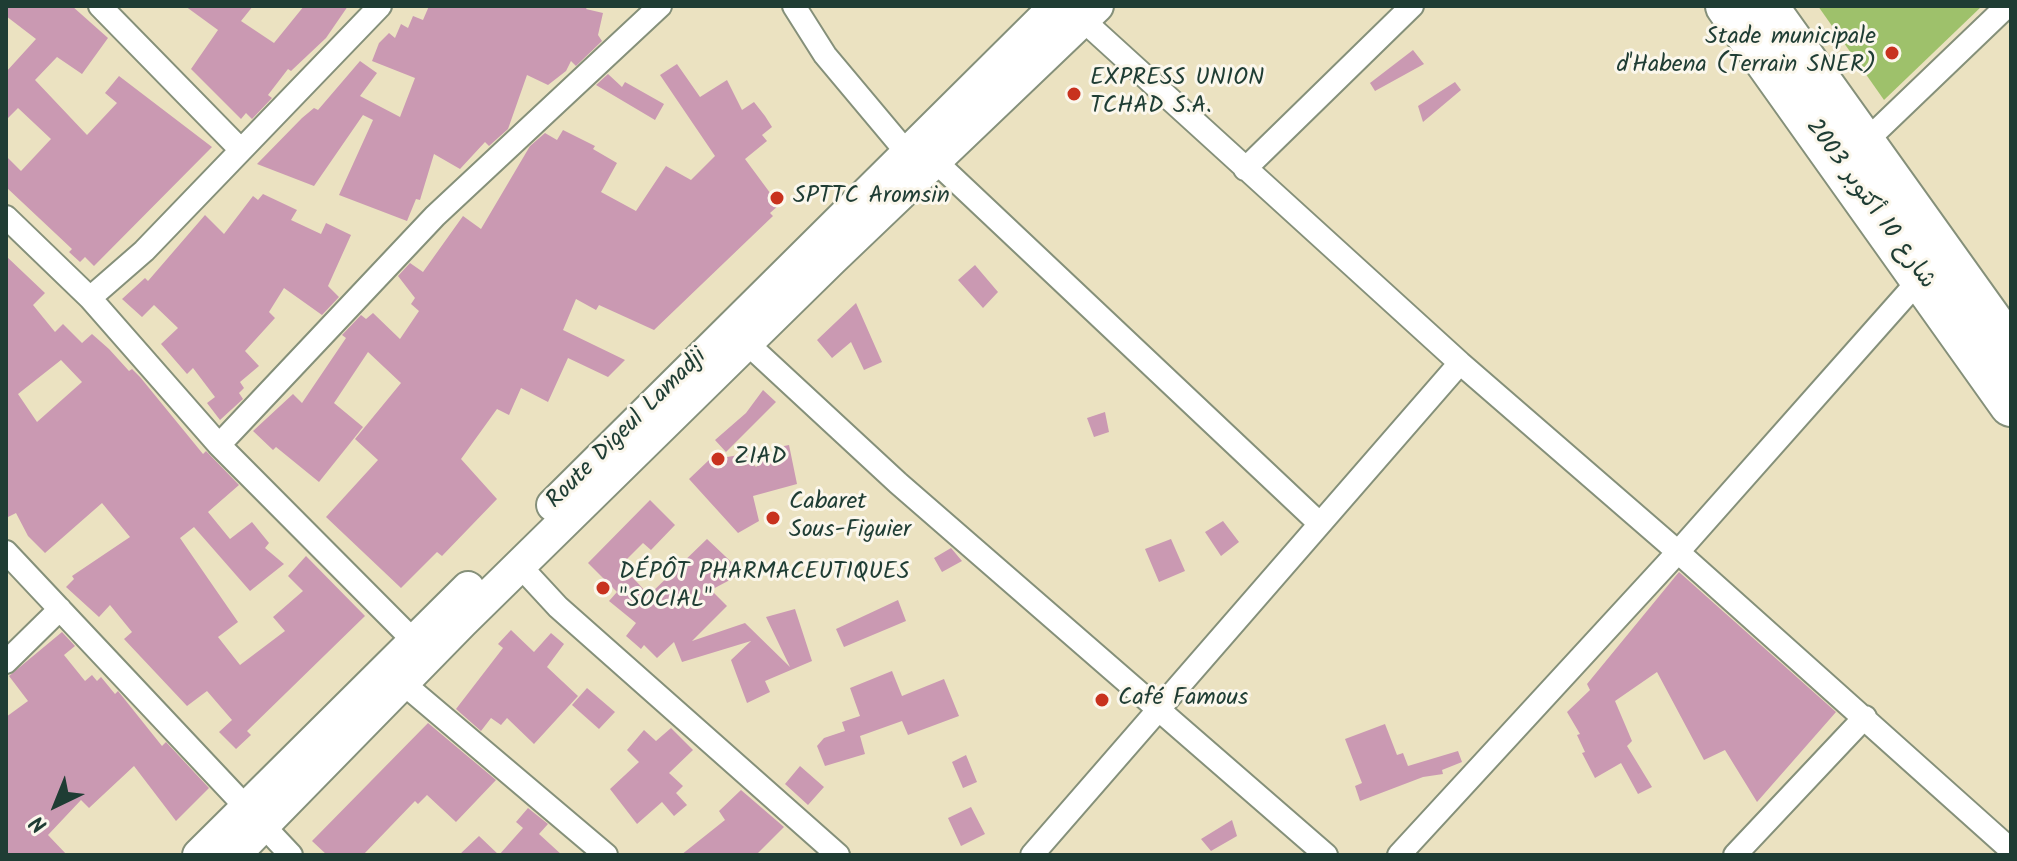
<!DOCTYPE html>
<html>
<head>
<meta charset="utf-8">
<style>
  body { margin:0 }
  #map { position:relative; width:2017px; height:861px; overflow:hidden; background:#ebe2c1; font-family:Kalam,sans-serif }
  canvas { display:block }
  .frame { position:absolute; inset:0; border:8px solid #1f3d34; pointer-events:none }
  .north { position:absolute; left:16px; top:765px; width:80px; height:80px; -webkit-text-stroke:6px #fbf7ec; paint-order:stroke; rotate:223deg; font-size:22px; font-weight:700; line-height:32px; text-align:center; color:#1f3d34 }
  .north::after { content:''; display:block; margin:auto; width:28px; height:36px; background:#1f3d34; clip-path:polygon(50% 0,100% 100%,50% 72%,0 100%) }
</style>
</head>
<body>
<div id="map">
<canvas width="2017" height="861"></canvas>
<div class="frame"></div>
<div class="north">N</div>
</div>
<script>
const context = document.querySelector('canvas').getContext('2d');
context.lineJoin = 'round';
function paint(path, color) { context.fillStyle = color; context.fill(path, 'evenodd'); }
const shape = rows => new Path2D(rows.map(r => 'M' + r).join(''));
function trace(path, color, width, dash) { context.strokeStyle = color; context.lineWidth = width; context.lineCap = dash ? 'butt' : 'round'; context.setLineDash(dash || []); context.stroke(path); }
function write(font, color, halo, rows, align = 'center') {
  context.font = font + ' Kalam,"Playpen Sans Arabic",sans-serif'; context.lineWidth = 6; context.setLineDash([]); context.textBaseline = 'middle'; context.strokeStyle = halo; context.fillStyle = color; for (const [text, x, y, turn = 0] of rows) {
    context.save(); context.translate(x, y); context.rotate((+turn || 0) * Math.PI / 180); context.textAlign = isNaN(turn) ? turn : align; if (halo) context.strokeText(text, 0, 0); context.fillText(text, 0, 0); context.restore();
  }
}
const green = shape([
  [1818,6,1982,6,1884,100]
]);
const building = shape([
  [6,6,72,6,108,38,82,74,57,57,35,80,87,135,117,103,105,93,119,76,212,147,94,266,85,257,80,262,69,252,72,249,6,187,6,156,21,171,51,139,18,108,6,120,6,72,36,39,6,16],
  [185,6,253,6,241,21,274,43,304,6,348,6,326,38,291,71,288,69,268,95,272,98,252,119,246,113,241,119,191,69,218,30],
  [429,6,588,6,586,9,603,13,598,35,602,41,576,66,571,61,566,71,548,85,527,75,508,129,489,146,485,142,460,169,434,154,420,200,416,199,407,221,339,195,373,120,363,115,314,186,257,164,302,118,314,108,318,110,360,61,377,73,360,96,400,117,415,78,372,61,379,43,389,33,395,38,401,24,408,28,413,16,423,20],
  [1413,50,1424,64,1375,91,1370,83],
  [677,64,700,97,727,80,742,110,754,102,765,116,772,127,762,135,767,141,745,159,779,205,770,213,773,216,654,330,599,305,596,310,576,299,563,330,625,360,608,377,568,358,548,402,521,388,509,415,497,409,461,459,497,499,442,556,437,552,401,588,326,517,378,460,355,439,401,383,368,352,334,403,363,427,319,482,276,447,273,450,253,431,293,394,302,403,346,338,342,335,361,315,366,319,373,313,400,339,419,311,411,304,415,298,398,276,410,263,423,272,463,216,481,229,530,146,545,133,557,140,563,130,595,146,593,149,617,163,601,192,636,211,666,166,691,180,715,156,660,75],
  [608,74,622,87,625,82,664,104,655,120,596,85],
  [1455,82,1461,90,1423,122,1418,106],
  [263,194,297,210,291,220,321,234,326,223,351,235,328,286,339,297,322,315,284,288,269,312,275,318,245,351,259,366,240,382,244,388,239,393,243,399,220,420,207,403,215,397,193,368,187,374,161,344,178,328,154,305,142,317,122,299,145,278,148,281,205,215,224,234,253,196,258,200],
  [6,256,45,293,33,305,55,332,63,324,82,343,92,334,109,349,129,371,132,369,140,377,203,454,206,451,239,485,208,512,230,539,252,522,269,543,265,548,284,564,250,591,194,527,180,538,238,622,218,637,240,665,285,631,273,617,303,591,288,576,306,556,365,616,247,731,251,735,236,749,219,732,232,720,207,691,187,706,124,639,132,632,110,605,99,617,66,587,74,579,72,576,130,537,102,503,45,553,28,536,16,513,6,518],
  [61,360,82,382,37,422,18,394],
  [975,265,998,292,983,308,958,280],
  [856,303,882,362,864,370,851,342,832,358,817,340],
  [763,390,776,402,726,452,715,440,746,413],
  [1105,412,1109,432,1094,437,1087,418],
  [789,445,797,484,753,496,759,521,738,533,689,479,709,460,745,454,756,467,779,447],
  [650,500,675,525,651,550,643,543,621,565,649,595,707,539,743,573,711,590,727,606,692,641,745,623,790,667,766,617,795,609,812,661,765,681,770,692,747,703,731,660,751,641,682,662,674,642,657,658,644,645,641,649,626,636,636,623,609,601,617,592,588,563],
  [1223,521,1239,542,1221,556,1205,532],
  [1171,539,1185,571,1159,582,1145,549],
  [951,548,962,561,942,572,934,558],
  [1679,572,1836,712,1757,802,1725,750,1704,760,1657,672,1615,701,1632,741,1627,746,1652,787,1638,794,1621,763,1595,778,1582,753,1585,752,1577,735,1580,734,1567,712,1590,690,1587,684],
  [898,600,906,621,844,647,836,629],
  [511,630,534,652,551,633,564,644,547,667,578,696,534,744,507,718,501,725,491,718,481,731,456,709,503,648,498,644],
  [62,632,75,646,64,655,85,681,92,675,97,681,101,677,115,694,118,691,162,746,166,742,209,788,176,821,134,766,89,808,81,800,48,835,67,855,6,855,6,717,28,701,9,676],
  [892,671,902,696,944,679,959,716,908,735,902,721,860,736,865,754,825,766,817,746,824,738,845,731,842,722,860,716,850,688],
  [587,688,615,712,599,729,572,705],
  [428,723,496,780,456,822,427,795,418,804,415,801,363,855,327,855,312,841],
  [1385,724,1397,755,1403,753,1408,766,1458,751,1462,762,1442,770,1443,774,1423,777,1360,801,1355,786,1362,783,1345,739],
  [671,728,693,750,669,773,683,786,676,793,687,805,674,816,662,802,637,824,610,789,639,762,627,750,644,730,656,741],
  [966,755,977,782,963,788,952,762],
  [800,766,824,787,808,805,785,784],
  [741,790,784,827,756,855,681,855,725,820,719,811],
  [971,807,985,834,961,846,948,818],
  [528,808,548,824,539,834,562,855,459,855,479,836,499,855,523,828,516,822],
  [1232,820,1237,836,1211,851,1201,839]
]);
const street = shape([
  [100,6,240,149],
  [794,6,825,55,908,154],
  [1072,10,1460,363,1678,552,2011,850],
  [1863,144,2007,6],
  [934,160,1319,523],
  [1245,169,1412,6],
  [6,217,90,298,219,445,413,640],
  [90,298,144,251,380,6],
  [737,334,898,483,1326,855],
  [219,445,435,216,660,6],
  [6,552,291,855],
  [521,567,558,607,838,855],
  [6,662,60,609],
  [404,684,606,855],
  [1032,855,1460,363],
  [1399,855,1678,552,1921,278],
  [1735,855,1865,717]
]);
const secondary = shape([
  [553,505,1056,6],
  [199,855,468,588],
  [234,855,462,622,831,260,1097,6]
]);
const highway = shape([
  [1727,6,2011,405],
  [1766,6,2011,349]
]);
const markers = [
  [1892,53,8,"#c8321e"],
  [1074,94,8,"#c8321e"],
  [777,198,8,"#c8321e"],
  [718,459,8,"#c8321e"],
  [773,518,8,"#c8321e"],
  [603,588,8,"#c8321e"],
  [1102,700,8,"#c8321e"]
];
const poiNames = [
  ["Stade municipale",1876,39,"right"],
  ["d'Habena (Terrain SNER)",1876,67,"right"],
  ["EXPRESS UNION",1090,80],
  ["TCHAD S.A.",1090,108],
  ["SPTTC Aromsin",793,198],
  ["ZIAD",734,459],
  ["Cabaret",789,504],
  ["Sous-Figuier",789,532],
  ["DÉPÔT PHARMACEUTIQUES",619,574],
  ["\"SOCIAL\"",619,602],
  ["Café Famous",1118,700]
];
const streetNames = [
  ["شارع 10 أكتوبر 2003",1869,205,54],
  ["Route Digeul Lamadji",628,430,-45]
];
paint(green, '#9ec16b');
paint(building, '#ca99b2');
trace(street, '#85907a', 26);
trace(secondary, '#85907a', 36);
trace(highway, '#85907a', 46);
trace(street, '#fff', 22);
trace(secondary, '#fff', 32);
trace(highway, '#fff', 42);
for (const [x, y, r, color] of markers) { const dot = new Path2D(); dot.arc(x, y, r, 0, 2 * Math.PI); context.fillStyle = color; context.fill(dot); trace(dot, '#fbf7ec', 3); }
write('24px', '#1f3d34', '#fbf7ec', poiNames, 'left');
write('24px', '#1f3d34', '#fbf7ec', streetNames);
</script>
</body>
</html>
